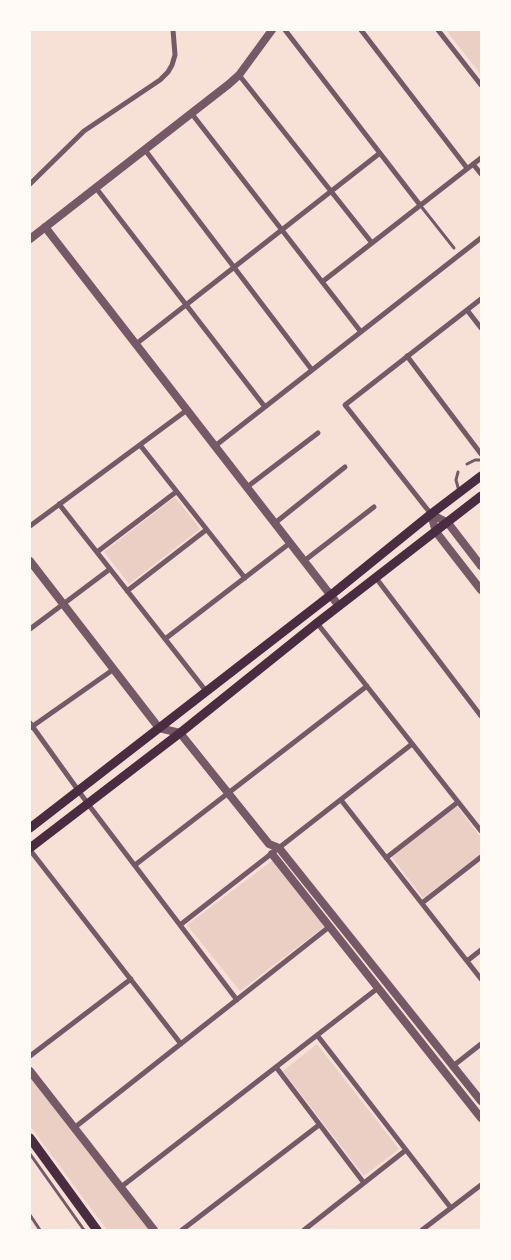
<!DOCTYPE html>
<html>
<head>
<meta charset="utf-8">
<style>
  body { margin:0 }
  #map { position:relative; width:511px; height:1260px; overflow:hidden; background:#f7e1d7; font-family:Ubuntu,sans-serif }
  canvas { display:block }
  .frame { position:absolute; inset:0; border:31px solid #fffaf5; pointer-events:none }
</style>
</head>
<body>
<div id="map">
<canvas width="511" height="1260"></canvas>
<div class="frame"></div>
</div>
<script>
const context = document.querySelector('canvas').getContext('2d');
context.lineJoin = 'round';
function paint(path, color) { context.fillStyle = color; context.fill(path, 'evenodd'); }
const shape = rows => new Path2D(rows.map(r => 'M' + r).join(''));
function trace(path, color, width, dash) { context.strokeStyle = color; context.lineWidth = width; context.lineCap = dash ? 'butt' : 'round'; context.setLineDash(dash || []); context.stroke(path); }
const green = shape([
  [446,30,481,30,481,75],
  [175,497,200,529,129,584,104,552],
  [457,806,481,838,481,854,423,898,391,856],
  [273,860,325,926,240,991,187,925],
  [317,1044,399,1149,364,1176,283,1071],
  [30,1078,149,1230,107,1230,30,1126]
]);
const service = shape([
  [420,205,454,248],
  [467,464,475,460,481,460],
  [458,472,456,480,459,491],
  [30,1154,84,1230],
  [30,1215,40,1230]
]);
const minor = shape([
  [285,30,420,205],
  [361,30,467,168],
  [438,30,481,85],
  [239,75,372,243],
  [192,114,361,332],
  [145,150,312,370],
  [473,164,481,174],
  [30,184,84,131,160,80,168,72,172,65,175,55,173,30],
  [96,188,265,407],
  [322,282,481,158],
  [467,310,481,328],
  [136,344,380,153],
  [407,356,481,454],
  [140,445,245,578],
  [215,446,481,238],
  [247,487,318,433],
  [59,504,206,691],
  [431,514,345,405,481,299],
  [275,523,345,467],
  [30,526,187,410],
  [97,552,176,492],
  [304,561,374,507],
  [376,578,481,716],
  [127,591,206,530],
  [317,623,481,831],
  [30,629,110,569],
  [165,639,290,543],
  [30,723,88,804,237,1000],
  [30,728,114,669],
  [341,800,481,979],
  [30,850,181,1044],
  [386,858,458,802],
  [135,865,367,686],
  [422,903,481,857],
  [180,925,412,744],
  [467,961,481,950],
  [317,1035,451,1208],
  [30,1056,131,979],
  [453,1066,481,1044],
  [276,1067,364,1183],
  [74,1128,329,927],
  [121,1187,378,988],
  [182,1230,319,1125],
  [304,1230,406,1150],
  [422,1230,481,1185]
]);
const tertiary = shape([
  [45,227,339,606],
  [30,239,229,84,239,75,272,30],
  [431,514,436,532,481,590],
  [431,514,448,523,481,566],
  [30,561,159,728,180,733,269,844,279,848,481,1101],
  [272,854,481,1118],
  [30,1071,154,1230]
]);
const secondary = shape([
  [30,828,336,591,431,514,481,476],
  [30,848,180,733,317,623,481,496]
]);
const primary = shape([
  [30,1138,97,1230]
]);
paint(green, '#ebcfc5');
trace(service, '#755966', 3);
trace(minor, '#755966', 5);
trace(tertiary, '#755966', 8);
trace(secondary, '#4a2c40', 9);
trace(primary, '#4a2c40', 9);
</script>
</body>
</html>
